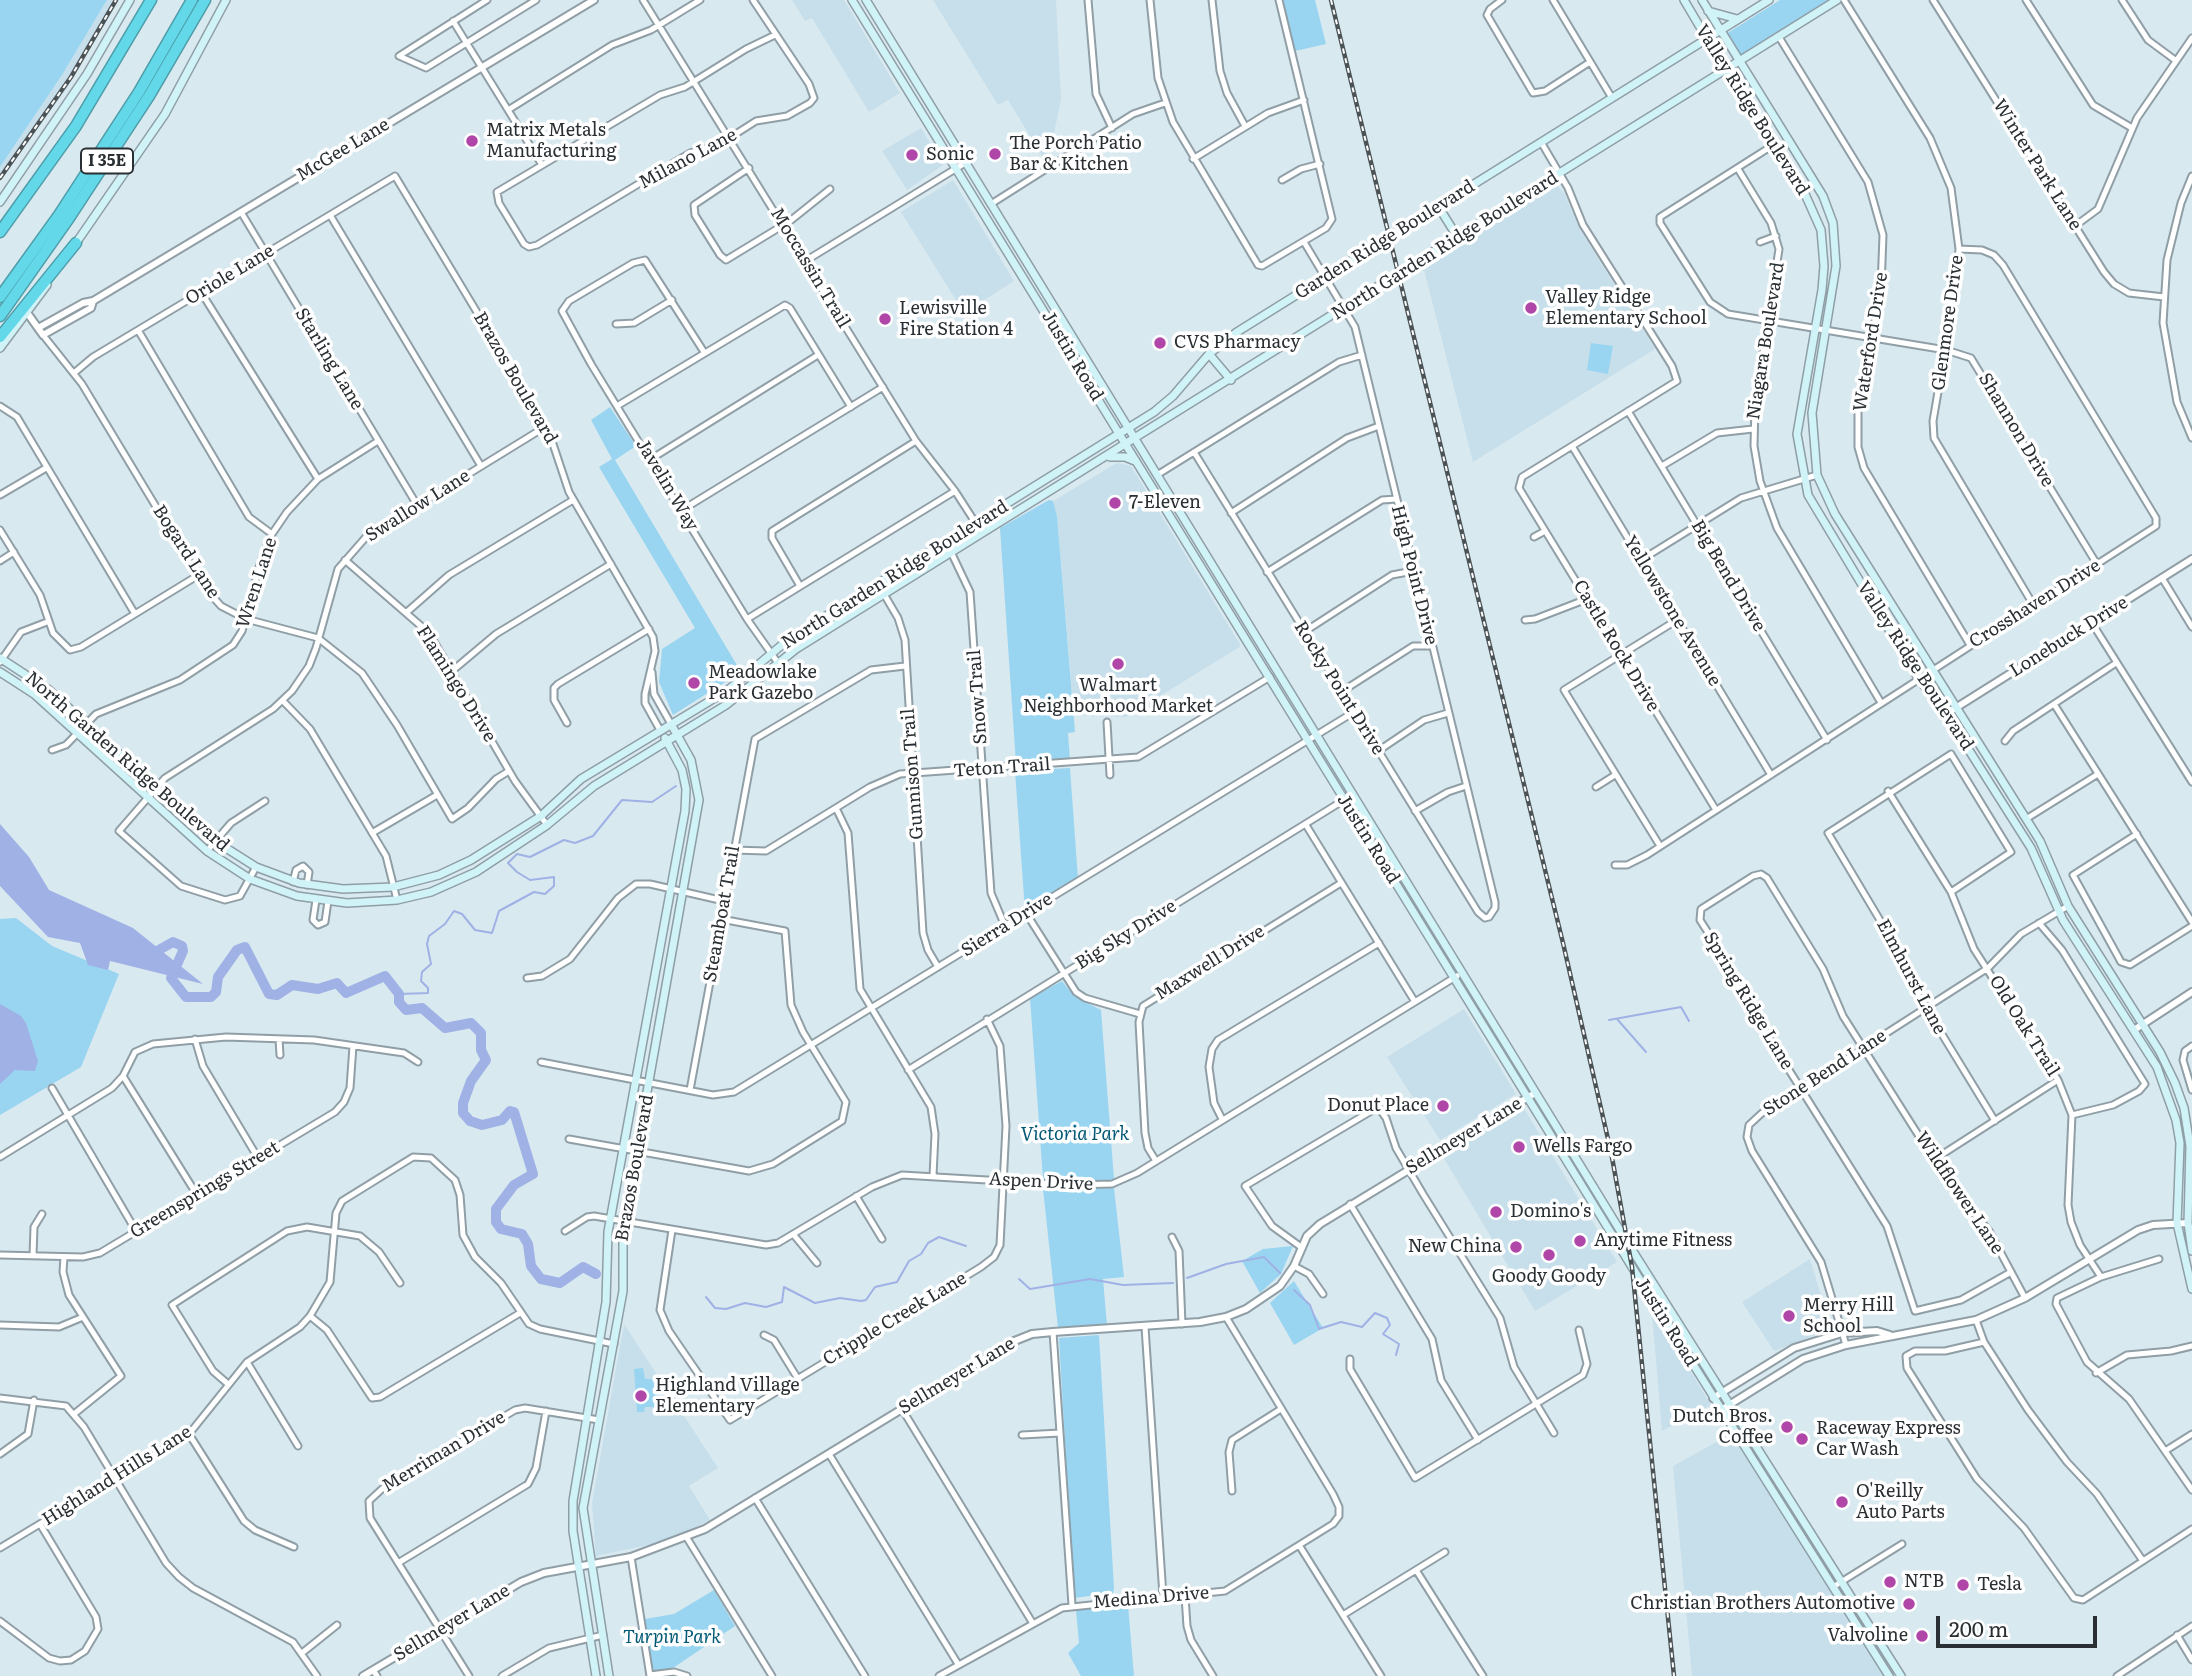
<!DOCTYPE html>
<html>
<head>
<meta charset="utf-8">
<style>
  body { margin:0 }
  #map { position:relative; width:2192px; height:1676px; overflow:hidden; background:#d9e9f0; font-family:Literata,serif }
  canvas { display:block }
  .scale { position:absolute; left:1936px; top:1616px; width:161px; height:32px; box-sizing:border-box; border:4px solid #292f32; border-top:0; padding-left:9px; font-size:21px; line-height:24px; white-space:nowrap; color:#292f32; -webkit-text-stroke:5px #fff; paint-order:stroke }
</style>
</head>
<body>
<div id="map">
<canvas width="2192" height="1676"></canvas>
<div class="scale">200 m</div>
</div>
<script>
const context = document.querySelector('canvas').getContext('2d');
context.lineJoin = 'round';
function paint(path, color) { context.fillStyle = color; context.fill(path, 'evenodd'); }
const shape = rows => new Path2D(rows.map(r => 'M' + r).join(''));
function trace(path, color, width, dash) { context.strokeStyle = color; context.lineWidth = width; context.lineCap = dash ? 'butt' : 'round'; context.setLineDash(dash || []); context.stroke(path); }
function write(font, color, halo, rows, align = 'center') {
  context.font = font + ' Literata,serif'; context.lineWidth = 7; context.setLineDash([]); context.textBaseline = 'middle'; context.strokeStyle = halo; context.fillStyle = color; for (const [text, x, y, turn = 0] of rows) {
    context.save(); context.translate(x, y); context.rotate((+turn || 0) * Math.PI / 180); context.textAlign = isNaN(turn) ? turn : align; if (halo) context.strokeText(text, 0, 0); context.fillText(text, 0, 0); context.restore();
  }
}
const built = shape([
  [107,0,117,0,67,88,0,181,0,167,62,75],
  [792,0,844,0,900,93,869,112,812,18,805,21],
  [933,0,1056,0,1061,99,1049,158,1044,159,1008,100,998,105],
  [921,128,943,165,907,190,882,151],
  [953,180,1014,281,964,313,901,212],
  [1554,182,1564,193,1580,230,1655,349,1473,462,1423,266],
  [1117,463,1131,466,1241,646,1126,717,1074,715,1057,516,1053,501],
  [1464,1009,1516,1094,1440,1140,1387,1057],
  [1523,1107,1617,1262,1535,1311,1442,1155],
  [1810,1259,1831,1329,1774,1351,1742,1302],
  [1651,1306,1711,1405,1662,1431,1654,1337],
  [624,1324,718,1468,689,1486,710,1520,667,1541,596,1556,592,1503],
  [1731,1434,1849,1620,1884,1676,1692,1676,1673,1466]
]);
const green = shape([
  [0,0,107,0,62,75,0,167],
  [1283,0,1315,0,1326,44,1295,51],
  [1780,0,1832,0,1741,58,1726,34],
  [1591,343,1613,346,1608,374,1587,370],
  [610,407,636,446,615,460,741,672,673,715,659,682,662,649,695,628,599,467,612,459,591,420],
  [1049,500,1053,501,1057,516,1075,732,1068,733,1070,760,1016,764,1000,528],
  [1070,768,1078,879,1025,911,1015,771],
  [16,918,52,946,119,974,81,1067,0,1115,0,919],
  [1062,981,1074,996,1101,1010,1114,1179,1101,1182,1043,1179,1030,998],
  [1114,1188,1124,1277,1103,1279,1107,1325,1058,1328,1043,1189],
  [1293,1246,1281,1274,1260,1293,1242,1261,1263,1249],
  [1294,1281,1323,1328,1294,1345,1270,1303],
  [1099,1335,1114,1588,1113,1593,1074,1598,1059,1338],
  [643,1368,645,1379,652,1379,663,1407,645,1407,644,1412,637,1412,634,1369],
  [714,1590,735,1626,673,1668,653,1672,645,1619,674,1614],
  [1128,1605,1134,1676,1081,1676,1068,1653,1079,1643,1076,1610]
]);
const water = shape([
  [0,824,29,857,49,890,133,928,203,984,110,961,108,970,88,965,80,943,48,937,0,886],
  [0,1004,21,1016,26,1023,38,1061,35,1071,15,1070,0,1084]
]);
const stream = shape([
  [399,994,428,993,428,988,421,981,422,972,431,964,427,944,429,936,445,924,454,911,462,914,475,930,492,933,499,911,534,892,545,894,554,886,554,877,530,880,517,872,508,863,517,854,530,857,564,840,575,843,593,836,622,800,652,802,676,786],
  [1617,1019,1646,1052],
  [1609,1020,1681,1007,1689,1021],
  [1187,1278,1226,1264,1264,1257,1280,1273],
  [1019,1279,1030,1289,1090,1279,1123,1285,1173,1283],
  [1294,1290,1310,1305,1319,1329,1341,1322,1362,1327,1375,1313,1387,1318,1390,1325,1383,1334,1399,1344,1396,1355],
  [706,1297,715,1308,726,1309,745,1303,766,1307,782,1302,784,1287,815,1303,840,1298,861,1301,866,1300,875,1287,897,1282,909,1261,921,1254,928,1243,939,1237,966,1246]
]);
const river = shape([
  [150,955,173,942,182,946,183,951,171,978,186,997,211,997,216,992,218,977,237,950,245,947,269,994,277,995,292,985,318,989,337,983,346,993,385,976,399,994,399,1002,406,1010,422,1008,445,1028,471,1023,481,1033,481,1050,486,1060,471,1081,463,1103,463,1113,470,1121,482,1125,502,1120,510,1111,514,1112,533,1174,514,1185,496,1209,496,1222,501,1229,522,1234,528,1244,531,1266,541,1279,560,1283,583,1267,596,1274]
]);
const minor = shape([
  [487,0,399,56,426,68,536,0],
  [643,0,916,441,955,491,982,533],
  [753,0,809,84,814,98,810,103,787,116,756,121,720,144,690,153,537,245,529,247,524,244,499,203,497,192,660,95,685,87,746,49,775,35],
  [1088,0,1096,94,1112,128],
  [1150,0,1158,78,1173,122,1258,265,1262,266,1326,228,1332,219,1279,0],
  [1212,0,1220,71,1227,93,1245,126],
  [1502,0,1490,9,1487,15,1533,93,1545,91,1590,62],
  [1553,0,1612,98],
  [1844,0,1930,138,1951,188,1959,249,1955,293,1933,421,1934,438,2034,606],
  [1933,0,2104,272,2114,284,2129,293,2164,297],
  [2026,0,2093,105,2132,128],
  [2122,0,2148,40,2175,60],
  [453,21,542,165],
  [1779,37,1868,182,1883,235,1881,288,1858,410,1858,447,1864,468,1970,645],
  [508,110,612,45,651,30,700,0],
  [1541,142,1568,188,1583,225,1672,366,1677,381,1522,477,1519,488,1716,810],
  [1775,144,1660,217,1660,223,1710,302,1728,314,1946,350,1971,358,2098,566],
  [1193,159,1268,113,1304,100],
  [749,168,694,205,695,215,720,255,726,260,790,221,830,189],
  [1738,169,1771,223,1779,249,1755,406,1754,446,1760,481,1777,528,1880,701],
  [2192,176,2181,203,2167,260,2163,323,2177,402,2192,438],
  [1282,180,1301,169,1320,164],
  [991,204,1133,114,1165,103],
  [241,212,417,505],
  [330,215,481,466],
  [2075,226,2098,209,2137,118,2192,38],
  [1760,242,1776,236],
  [807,260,965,163],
  [201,292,318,479],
  [616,324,634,323,672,300],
  [138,330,249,517,272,534],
  [43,335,82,384,205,588,221,606,246,619,318,638,362,673,397,725,452,819,468,808,496,779,509,771],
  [704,352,645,260,633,263,569,301,562,311,591,364,747,619,778,663],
  [74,373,93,357,395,176,549,432,569,492,653,637,655,651,645,694,645,703,660,730],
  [0,406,17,417,135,614],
  [617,406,785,305,790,308,851,407],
  [1628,411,1827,740],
  [1572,446,1771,775],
  [1194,452,1478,912,1485,918,1489,917,1495,908,1495,902,1355,327,1304,242],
  [651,459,818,355],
  [1662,466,1717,433,1753,429],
  [1157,475,1339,362,1362,355],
  [0,495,46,468],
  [682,510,883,387],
  [1231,513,1347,438,1379,426],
  [0,530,40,595,53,633,70,650,81,647,197,576],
  [1534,537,1545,531],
  [951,552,970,592,991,893,1005,926],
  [345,560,429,633,515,781,547,825],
  [1641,560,1741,498,1817,475],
  [0,561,14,552],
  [1267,572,1382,500,1396,499],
  [2162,578,2192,627],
  [878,584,898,618,905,640,923,933,928,950,938,967],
  [800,586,772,538,772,531,916,441],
  [407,612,449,575,573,500],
  [747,619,955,491],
  [1525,620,1535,619,1587,599],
  [2092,623,2192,782],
  [1304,632,1392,575,1413,571],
  [0,662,21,632,47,622],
  [452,671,496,634,611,564],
  [652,672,654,694,671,724],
  [1341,692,1413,646,1432,646],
  [283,701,310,729,386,856,397,900],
  [2054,704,2192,922],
  [1107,722,1110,775],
  [567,723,554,700,554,688,558,684,649,629],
  [2005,741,2013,731,2116,663],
  [52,750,66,745,96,714,180,680,233,645,242,631,260,564,272,534,287,512,318,479,378,441],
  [1378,751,1424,720,1448,713],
  [1596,787,1615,775],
  [1888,791,1951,892,1974,949,2058,1080,2072,1115,2068,1205,2071,1222,2080,1245,2101,1277],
  [836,808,848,833,860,989,931,1107,935,1134,933,1176],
  [1415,811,1448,792,1466,786],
  [2026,819,2098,774],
  [1306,825,1415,1002],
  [372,833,437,795],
  [2137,834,2073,875,2121,962,2130,965,2192,926],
  [1660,846,1564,690,1677,620],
  [733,850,766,851,870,787,900,774,1138,757,1270,677],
  [207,851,231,823,265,801],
  [1615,865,1627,865,1647,855,2156,526,2156,518,2003,265,1994,255,1982,250,1959,249],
  [256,867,240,896,225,900,181,886,119,831,165,778,273,709,292,691,309,666,316,648,338,569,366,537,545,427],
  [293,882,296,870,303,866,309,872,307,885],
  [1951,892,2011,852,1951,754,1828,833,1890,937,1910,982,1995,1121],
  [316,900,313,920,318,925,325,922,328,901],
  [1026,913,1076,992,1085,998,1140,1014],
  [2039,923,2062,950,2145,1084,2139,1091,2113,1105,2072,1115],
  [527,978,542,976,570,959,618,898,636,884,650,884,724,901],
  [195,1039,203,1066,258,1158],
  [279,1039,280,1055],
  [2192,1046,2185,1051,2183,1060,2192,1090],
  [541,1062,713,1095,734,1092,1354,712],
  [908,1070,1344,800],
  [123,1076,197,1195],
  [52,1088,136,1231],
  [690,1090,755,739,871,670,905,666],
  [1222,1119,1214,1103,1209,1067,1212,1049,1218,1040,1379,943],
  [569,1139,749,1171,773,1164,842,1121,846,1102,803,1032,791,1005,785,931,721,919],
  [0,1157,112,1088,123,1076,135,1052,153,1044,226,1037,314,1040,404,1053,418,1062],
  [1935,1159,2058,1080],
  [1156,1161,1148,1148,1145,1133,1139,1022,1143,1006,1341,883],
  [856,1196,882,1239],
  [1350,1204,1432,1339,1441,1380,1478,1440],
  [672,1230,660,1310,669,1331,730,1420,981,1267,994,1257,1000,1245,1006,1126,1000,1046,987,1019],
  [565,1231,587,1217,594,1216,766,1245,778,1243,872,1187,902,1175,1072,1185,1112,1184,1137,1173,1457,976],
  [793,1234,817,1263],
  [1172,1237,1179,1251,1182,1324],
  [1301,1247,1272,1226,1245,1186,1378,1107,1386,1118,1396,1148,1423,1194,1500,1318,1514,1367,1554,1433],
  [0,1255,83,1257,100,1253,335,1112,344,1102,350,1088,353,1046],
  [33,1256,34,1227,42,1214],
  [64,1257,63,1272,69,1295,121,1376,74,1414],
  [2159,1259,2101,1277,2057,1298,2056,1304,2087,1362,2129,1399,2192,1490],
  [1294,1266,1309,1274,1323,1294],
  [2011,1272,1961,1300,1915,1311,1887,1226,1740,992,1723,956,1700,920,1701,909,1753,876,1761,874,1767,878,1823,969,1843,1016,1948,1182,1989,1231,2025,1298],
  [310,1316,327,1330,372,1398,380,1397,520,1313],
  [1976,1320,1984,1342,2028,1410,2067,1462,2097,1494,2143,1561],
  [0,1325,59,1327,83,1317],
  [1145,1327,1163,1596],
  [1053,1332,1072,1605],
  [764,1335,774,1340,798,1379],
  [1984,1342,1945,1351,1915,1351,1906,1356,1907,1368,1977,1479,2024,1528,2074,1598,2083,1600,2192,1529],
  [1846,1345,1821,1262,1752,1151,1747,1137,1749,1125,1762,1113,1988,968,2021,934,2068,906],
  [1350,1359,1350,1369,1415,1478,1583,1375,1587,1364,1579,1330],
  [247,1362,298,1446],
  [2096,1373,2127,1355,2171,1351,2192,1346],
  [228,1384,213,1371,172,1305,287,1231,307,1227,360,1236,379,1252,400,1283],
  [0,1398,66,1406,84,1427,166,1563,179,1577,193,1588,293,1642,317,1676],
  [902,1409,1032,1622],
  [189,1434,244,1521,255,1530,294,1547],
  [1022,1435,1060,1433],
  [2165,1451,2192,1434],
  [0,1454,28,1434,34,1400],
  [829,1454,958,1664],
  [1232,1491,1229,1452,1232,1440,1281,1409],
  [755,1498,865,1676],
  [687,1538,772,1676],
  [1299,1545,1381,1676],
  [0,1548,189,1434,247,1362,300,1327,310,1316,330,1282,336,1213,342,1201,413,1157,431,1158,455,1180,460,1195,463,1235,475,1257,501,1283,529,1324,540,1329,614,1344],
  [631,1557,650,1676],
  [398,1563,528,1484,536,1468,546,1411],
  [1416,1570,1483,1676],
  [1833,1587,1902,1544],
  [1185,1596,1187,1626,1191,1640,1213,1676],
  [1343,1615,1445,1552],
  [0,1621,49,1658,60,1661,71,1660,85,1651,98,1629,96,1617,40,1524],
  [2177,1635,2192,1660],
  [302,1653,337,1625],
  [373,1670,377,1676],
  [650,1675,674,1672,687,1676],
  [469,1676,370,1518,369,1501,382,1489,515,1410,525,1408,599,1420],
  [502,1676,549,1648,603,1635],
  [939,1676,1062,1608,1225,1591,1333,1524,1339,1516,1339,1507,1333,1494,1226,1317],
  [2117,1676,2192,1626]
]);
const tertiary = shape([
  [28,314,43,335,91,308,93,301],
  [38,328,83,303,93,301,594,0],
  [1946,714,2192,559],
  [2134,1030,2192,992],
  [1713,1398,1794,1348,1842,1333,1877,1331,1890,1335],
  [1721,1410,1803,1359,1846,1345,1976,1320,2025,1298,2138,1230,2153,1225,2188,1223],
  [363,1676,521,1582,544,1573,631,1557,705,1529,1012,1342,1032,1334,1053,1332,1200,1322,1226,1317,1246,1309,1280,1286,1294,1266,1307,1236,1320,1224,1535,1093]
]);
const secondary = shape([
  [852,0,1632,1267,1889,1676],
  [866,0,1629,1245,1901,1676],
  [1684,0,1739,93,1801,185,1821,230,1824,266,1822,290,1797,434,1808,495,1918,678,1946,714,2031,848,2063,920,2157,1067,2176,1120,2180,1143,2177,1223,2192,1289],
  [1702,0,1823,196,1833,223,1836,266,1812,413,1817,475,1835,514,2040,841,2068,906,2160,1052,2175,1083,2184,1108,2190,1146,2188,1223,2192,1251],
  [1708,11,1737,19],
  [0,202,87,74,130,0],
  [1438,206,1458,238],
  [74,246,165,114,226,0],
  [0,348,47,285],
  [1209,354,1231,380],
  [1110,457,1125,457,1135,461],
  [0,658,49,690,215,841,256,867,299,883,343,889,393,887,439,875,471,860,541,816,581,779,728,690,789,639,1154,412,1173,396,1209,354,1237,332,1769,0],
  [0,672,34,694,207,851,250,879,297,896,347,903,397,900,431,892,476,872,547,825,594,786,726,705,796,649,1837,0],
  [596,1676,573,1531,573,1501,606,1302,608,1232,685,811,686,789,682,770,665,738],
  [609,1676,583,1508,623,1291,623,1227,699,800,691,760,671,724]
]);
const motorway = shape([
  [0,232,76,126,151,0],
  [0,297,59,215,139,92,192,0],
  [0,316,69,218,149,96,205,0],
  [0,337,76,243]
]);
const rail = shape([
  [1331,0,1563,943,1611,1152,1632,1267,1674,1676],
  [0,178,71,77,116,0]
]);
const markers = [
  [472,141,7,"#b046a7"],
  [995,154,7,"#b046a7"],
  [912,155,7,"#b046a7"],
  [1531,308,7,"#b046a7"],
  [885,319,7,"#b046a7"],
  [1160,343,7,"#b046a7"],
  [1115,503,7,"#b046a7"],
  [1118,664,7,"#b046a7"],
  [694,683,7,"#b046a7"],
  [1443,1106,7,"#b046a7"],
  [1519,1147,7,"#b046a7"],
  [1496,1212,7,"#b046a7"],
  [1580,1241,7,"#b046a7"],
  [1516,1247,7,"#b046a7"],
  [1549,1255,7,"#b046a7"],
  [1789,1316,7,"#b046a7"],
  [641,1396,7,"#b046a7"],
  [1787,1427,7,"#b046a7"],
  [1802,1439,7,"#b046a7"],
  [1842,1502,7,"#b046a7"],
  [1890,1582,7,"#b046a7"],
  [1963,1585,7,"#b046a7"],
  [1909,1604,7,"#b046a7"],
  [1922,1636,7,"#b046a7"]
];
const shields = [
  [107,161,52]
];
const shieldNames = [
  ["I 35E",107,161]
];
const streetNames = [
  ["Valley Ridge Boulevard",1752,110,58],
  ["McGee Lane",343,150,-31],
  ["Milano Lane",688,159,-28],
  ["Winter Park Lane",2037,165,58],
  ["Garden Ridge Boulevard",1385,240,-32],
  ["North Garden Ridge Boulevard",1445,246,-32],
  ["Moccassin Trail",810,268,59],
  ["Oriole Lane",230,275,-31],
  ["Glenmore Drive",1948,323,-82],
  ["Niagara Boulevard",1766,341,-81],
  ["Waterford Drive",1871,342,-81],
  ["Justin Road",1072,356,59],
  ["Starling Lane",329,359,59],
  ["Brazos Boulevard",515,378,60],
  ["Shannon Drive",2016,430,59],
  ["Javelin Way",667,485,59],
  ["Swallow Lane",418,506,-32],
  ["Bogard Lane",186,552,57],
  ["North Garden Ridge Boulevard",895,575,-32],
  ["High Point Drive",1414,575,76],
  ["Big Bend Drive",1728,576,59],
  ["Wren Lane",257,583,-72],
  ["Crosshaven Drive",2035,604,-32],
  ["Yellowstone Avenue",1672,611,59],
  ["Lonebuck Drive",2069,637,-32],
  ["Castle Rock Drive",1616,646,59],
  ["Valley Ridge Boulevard",1915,666,57],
  ["Flamingo Drive",456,684,58],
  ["Rocky Point Drive",1339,688,58],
  ["Snow Trail",978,697,-94],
  ["North Garden Ridge Boulevard",127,762,41],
  ["Teton Trail",1002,768,-4],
  ["Gunnison Trail",913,774,-94],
  ["Justin Road",1368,839,58],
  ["Steamboat Trail",722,914,-80],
  ["Sierra Drive",1007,925,-32],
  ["Big Sky Drive",1126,935,-32],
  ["Maxwell Drive",1210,963,-32],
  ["Elmhurst Lane",1911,977,62],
  ["Spring Ridge Lane",1748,1001,59],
  ["Old Oak Trail",2024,1026,58],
  ["Stone Bend Lane",1825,1073,-33],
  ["Sellmeyer Lane",1464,1136,-31],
  ["Brazos Boulevard",635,1168,-80],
  ["Aspen Drive",1041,1182,3],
  ["Greensprings Street",205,1190,-31],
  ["Wildflower Lane",1959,1193,56],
  ["Cripple Creek Lane",895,1319,-31],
  ["Justin Road",1666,1322,58],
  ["Sellmeyer Lane",957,1376,-31],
  ["Merriman Drive",444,1452,-31],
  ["Highland Hills Lane",117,1476,-32],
  ["Medina Drive",1151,1598,-5],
  ["Sellmeyer Lane",452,1623,-31]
];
const poiNames = [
  ["Matrix Metals",486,131],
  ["Manufacturing",486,152],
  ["The Porch Patio",1009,144],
  ["Bar & Kitchen",1009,165],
  ["Sonic",926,155],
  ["Valley Ridge",1545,298],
  ["Elementary School",1545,319],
  ["Lewisville",899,309],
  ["Fire Station 4",899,330],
  ["CVS Pharmacy",1174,343],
  ["7-Eleven",1129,503],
  ["Meadowlake",708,673],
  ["Park Gazebo",708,694],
  ["Walmart",1118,686,"center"],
  ["Neighborhood Market",1118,707,"center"],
  ["Donut Place",1429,1106,"right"],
  ["Wells Fargo",1533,1147],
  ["Domino's",1510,1212],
  ["Anytime Fitness",1594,1241],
  ["New China",1502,1247,"right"],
  ["Goody Goody",1549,1277,"center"],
  ["Merry Hill",1803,1306],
  ["School",1803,1327],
  ["Highland Village",655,1386],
  ["Elementary",655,1407],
  ["Dutch Bros.",1773,1417,"right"],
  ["Coffee",1773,1438,"right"],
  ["Raceway Express",1816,1429],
  ["Car Wash",1816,1450],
  ["O'Reilly",1856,1492],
  ["Auto Parts",1856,1513],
  ["NTB",1904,1582],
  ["Tesla",1977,1585],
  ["Christian Brothers Automotive",1895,1604,"right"],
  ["Valvoline",1908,1636,"right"]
];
const parkNames = [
  ["Victoria Park",1075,1135],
  ["Turpin Park",672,1638]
];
paint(built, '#c7dfeb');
paint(green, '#99d5f1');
paint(water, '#9fb1e5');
trace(stream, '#9fb1e5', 2);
trace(river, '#9fb1e5', 10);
trace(minor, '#909ea6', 9);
trace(tertiary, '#909ea6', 10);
trace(secondary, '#909ea6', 10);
trace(motorway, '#4e9da9', 13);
trace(minor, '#fff', 5);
trace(tertiary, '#fff', 6);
trace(secondary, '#d0f3f8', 7);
trace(motorway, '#62d8e9', 10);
trace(rail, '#4b5357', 4.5);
trace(rail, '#fff', 2, [5]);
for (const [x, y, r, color] of markers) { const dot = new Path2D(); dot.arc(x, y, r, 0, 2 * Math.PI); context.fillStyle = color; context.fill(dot); trace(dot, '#fff', 2.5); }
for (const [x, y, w] of shields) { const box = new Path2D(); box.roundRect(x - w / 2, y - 12.5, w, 25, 5); context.fillStyle = '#fff'; context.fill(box); trace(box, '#292f32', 2); }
write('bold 16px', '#292f32', null, shieldNames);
write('18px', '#292f32', '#fff', streetNames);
write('18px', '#292f32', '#fff', poiNames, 'left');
write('italic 18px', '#005875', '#fff', parkNames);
</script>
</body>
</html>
